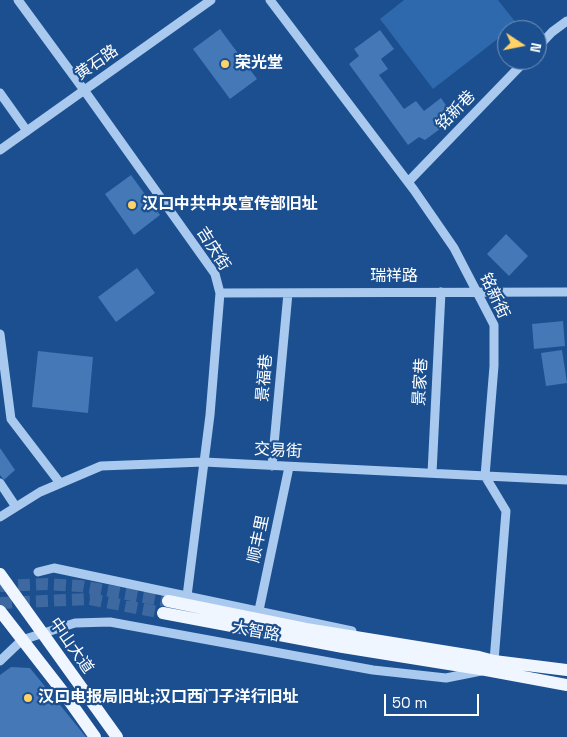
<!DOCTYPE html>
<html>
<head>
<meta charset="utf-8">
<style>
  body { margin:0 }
  #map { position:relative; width:567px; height:737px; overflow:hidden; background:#1b4f8f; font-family:"Space Grotesk",sans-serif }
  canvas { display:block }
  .north { position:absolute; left:497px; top:20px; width:50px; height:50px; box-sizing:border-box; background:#1b4f8f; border:1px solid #7695bc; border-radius:50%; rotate:101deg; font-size:14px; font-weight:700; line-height:20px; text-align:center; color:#fff }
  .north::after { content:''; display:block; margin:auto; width:18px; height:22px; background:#ffd166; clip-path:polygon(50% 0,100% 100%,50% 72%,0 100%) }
  .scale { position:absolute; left:384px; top:694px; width:95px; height:22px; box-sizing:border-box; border:2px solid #fff; border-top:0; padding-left:6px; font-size:15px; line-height:18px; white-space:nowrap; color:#fff; -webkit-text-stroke:4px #1b4f8f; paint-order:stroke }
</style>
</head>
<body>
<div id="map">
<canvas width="567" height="737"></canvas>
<div class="north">N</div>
<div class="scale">50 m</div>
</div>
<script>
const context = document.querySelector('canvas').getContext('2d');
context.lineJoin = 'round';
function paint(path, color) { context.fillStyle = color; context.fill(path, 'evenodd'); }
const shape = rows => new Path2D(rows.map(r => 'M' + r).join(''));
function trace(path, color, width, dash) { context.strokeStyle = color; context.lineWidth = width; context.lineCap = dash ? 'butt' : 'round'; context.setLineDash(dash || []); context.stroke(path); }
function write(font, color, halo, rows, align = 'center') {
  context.font = font + ' "Space Grotesk","Noto Sans SC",sans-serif'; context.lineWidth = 4.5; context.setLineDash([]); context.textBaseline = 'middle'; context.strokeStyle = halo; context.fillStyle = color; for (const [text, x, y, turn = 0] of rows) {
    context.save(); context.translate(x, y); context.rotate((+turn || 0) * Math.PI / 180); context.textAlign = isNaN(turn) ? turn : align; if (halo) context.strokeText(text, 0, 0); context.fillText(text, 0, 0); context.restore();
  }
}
const green = shape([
  [404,0,498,0,517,24,433,89,380,19]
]);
const building = shape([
  [220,29,257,79,230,99,193,49],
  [380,30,394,49,381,59,388,69,379,75,404,109,416,101,424,111,441,98,455,118,425,140,419,137,408,145,349,64,359,56,354,49],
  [131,175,160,215,134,235,105,194],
  [506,234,528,256,509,276,487,254],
  [137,268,155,293,116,322,98,297],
  [563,321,565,346,534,349,532,324],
  [562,350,567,383,546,386,541,353],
  [38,351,93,357,88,413,32,407],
  [0,448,15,470,4,480,0,475],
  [11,667,30,668,86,737,0,737,0,675]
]);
const majorTunnel = shape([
  [0,586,47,584,80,586,168,601],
  [0,603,90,599,163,613]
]);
const minor = shape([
  [18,0,84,90,215,274,220,293,210,415,187,596],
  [270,0,414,190,454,248,494,325,494,366,485,476,506,511,494,661],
  [537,48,552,32,567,21],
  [0,93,27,131],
  [0,150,211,0],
  [408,182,526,60],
  [220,293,567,292],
  [0,334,11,419,60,483],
  [272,466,288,293],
  [432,473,441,292],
  [0,483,16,507],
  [0,517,40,492,101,466,204,462,567,480],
  [38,572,54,568,352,631],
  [258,615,289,467],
  [0,661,22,640,75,623,110,622,373,670,446,678,481,671]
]);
const major = shape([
  [0,574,117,737],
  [168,601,306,629,479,657,494,661,567,670],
  [0,611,63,692,95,737],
  [163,613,343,647,486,670,567,685]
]);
const markers = [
  [225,64,5,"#ffd166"],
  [132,205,5,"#ffd166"],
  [28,698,5,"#ffd166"]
];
const streetNames = [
  ["黄石路",97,63,-35],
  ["铭新巷",456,111,-46],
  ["吉庆街",213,249,58],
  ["瑞祥路",394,277],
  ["铭新街",494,296,65],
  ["景福巷",265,378,-85],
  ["景家巷",421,382,-87],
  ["交易街",278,451,3],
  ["顺丰里",259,539,-78],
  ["大智路",256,632,10],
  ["中山大道",71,646,55]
];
const poiNames = [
  ["荣光堂",235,64],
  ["汉口中共中央宣传部旧址",142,205],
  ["汉口电报局旧址;汉口西门子洋行旧址",38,698]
];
paint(green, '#2e69ad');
paint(building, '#4478b7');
trace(majorTunnel, '#3d69a0', 12, [12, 6]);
trace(minor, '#a9c9ee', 9);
trace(major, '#f0f6ff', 12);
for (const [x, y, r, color] of markers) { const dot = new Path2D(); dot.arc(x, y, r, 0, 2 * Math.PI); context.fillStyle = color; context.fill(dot); trace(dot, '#1b4f8f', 2); }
write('16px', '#fff', '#1b4f8f', streetNames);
write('bold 16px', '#fff', '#1b4f8f', poiNames, 'left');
</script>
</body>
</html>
